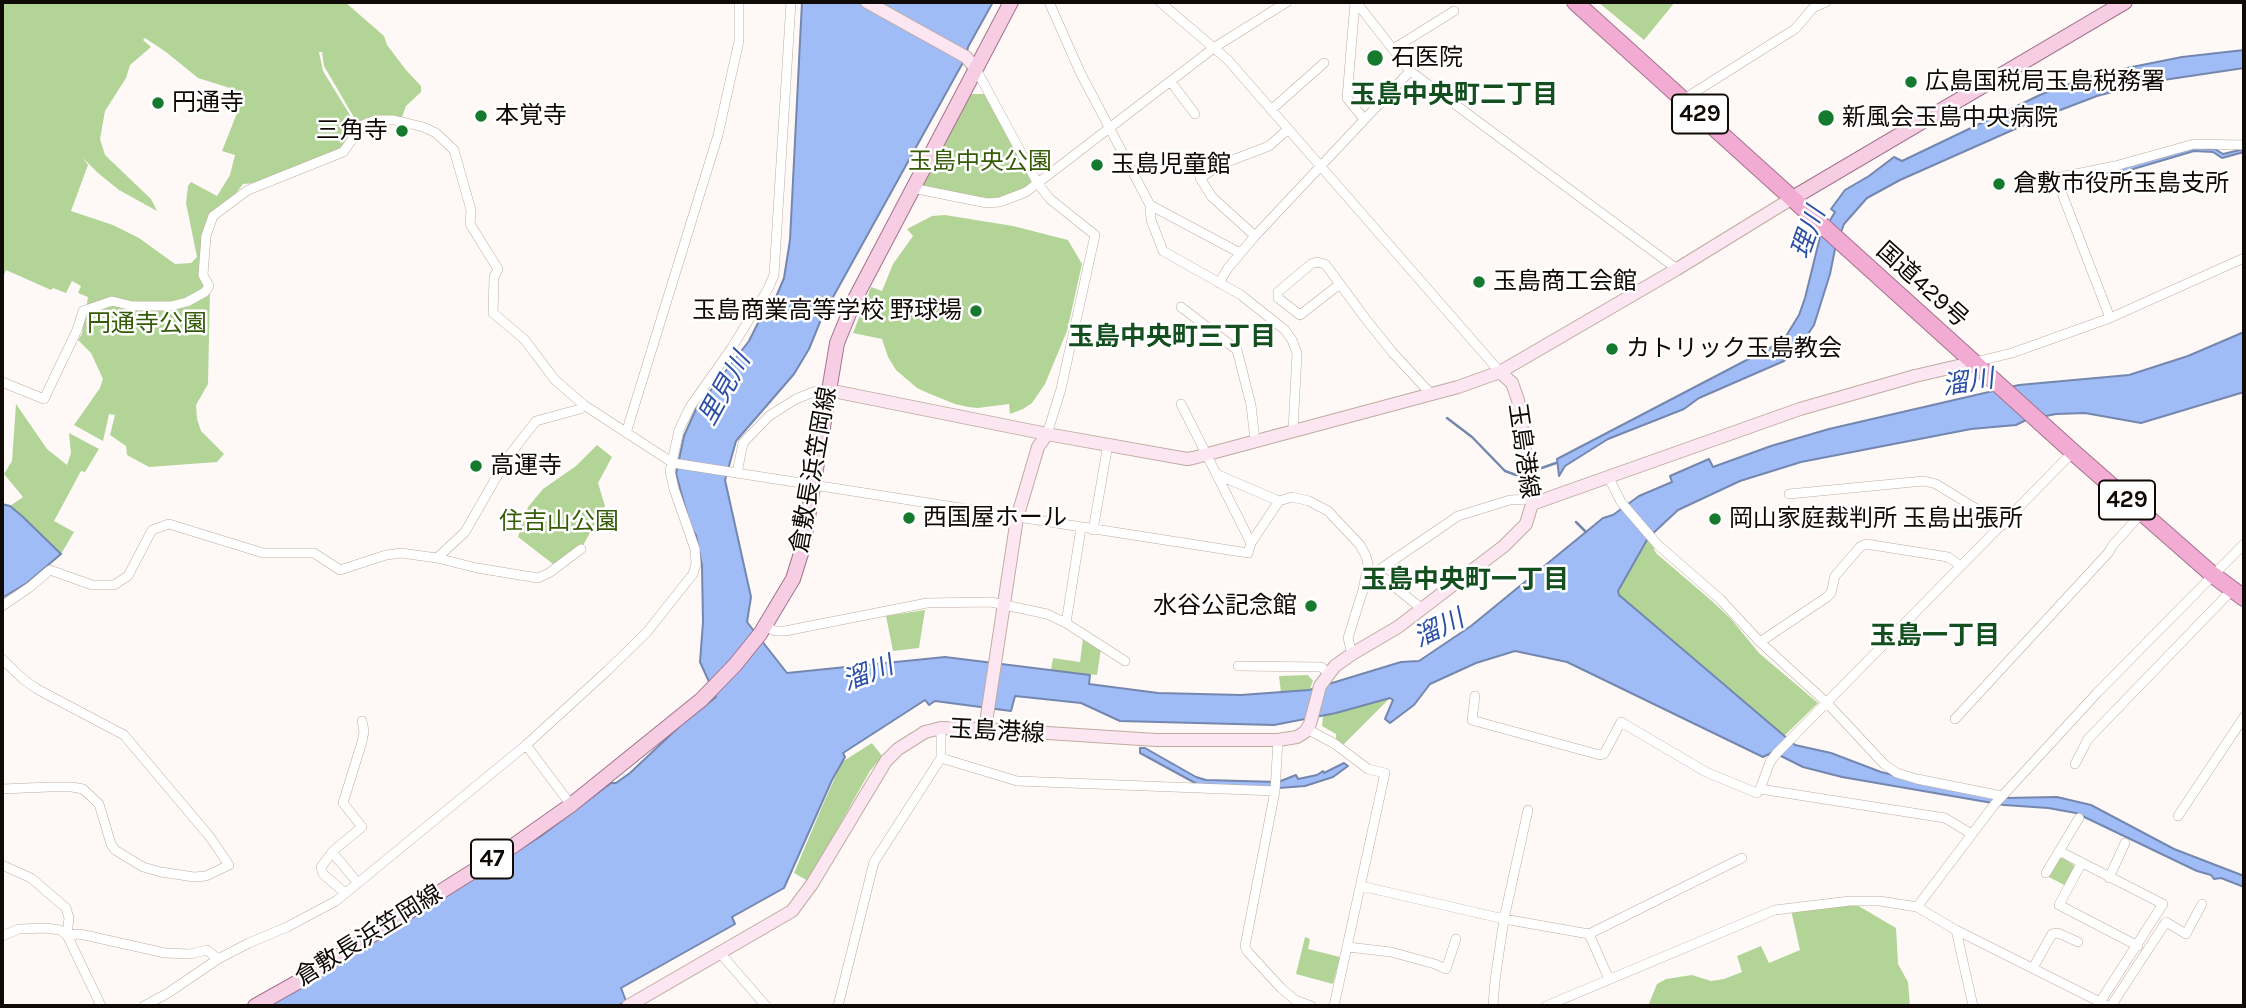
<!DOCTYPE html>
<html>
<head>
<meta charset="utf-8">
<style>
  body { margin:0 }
  #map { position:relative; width:2246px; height:1008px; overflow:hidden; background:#fef9f7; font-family:Karla,sans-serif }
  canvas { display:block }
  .frame { position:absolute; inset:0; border:4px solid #100a06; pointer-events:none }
</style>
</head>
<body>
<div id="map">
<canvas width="2246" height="1008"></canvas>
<div class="frame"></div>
</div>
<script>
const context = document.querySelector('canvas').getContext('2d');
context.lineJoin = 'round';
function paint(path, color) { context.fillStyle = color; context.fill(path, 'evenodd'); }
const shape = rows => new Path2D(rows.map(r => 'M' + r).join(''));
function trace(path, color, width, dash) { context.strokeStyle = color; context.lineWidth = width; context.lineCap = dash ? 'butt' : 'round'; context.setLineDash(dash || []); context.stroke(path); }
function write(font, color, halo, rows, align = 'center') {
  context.font = font + ' Karla,"Noto Sans JP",sans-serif'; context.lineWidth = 5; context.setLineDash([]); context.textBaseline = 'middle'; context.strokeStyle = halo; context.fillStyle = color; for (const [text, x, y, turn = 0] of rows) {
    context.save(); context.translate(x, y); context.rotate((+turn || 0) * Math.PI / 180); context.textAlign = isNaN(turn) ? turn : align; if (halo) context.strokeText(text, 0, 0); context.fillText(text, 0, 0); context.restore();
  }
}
const green = shape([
  [2,2,345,2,384,36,387,45,406,70,421,86,421,92,406,106,401,120,359,126,324,66,322,52,319,52,323,71,353,120,355,129,345,147,256,183,243,184,233,197,215,211,198,275,210,291,208,384,196,405,197,419,201,431,224,454,217,462,149,467,127,455,126,446,110,435,115,415,109,414,103,441,74,425,100,388,103,379,91,353,78,340,82,334,88,297,78,293,81,286,72,281,66,293,53,288,51,290,6,270,2,280],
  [145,38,166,52,198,78,233,89,229,108,237,113,222,151,235,155,230,175,217,196,191,182,188,186,186,203,197,257,191,263,175,264,139,238,113,225,71,211,88,165,83,158,98,173,119,190,157,211,151,199,105,155,100,139,105,111,126,78,130,65,151,47,143,40],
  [1598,2,1675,2,1644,40],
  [971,94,990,94,1038,184,1000,202,920,191],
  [945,215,1013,226,1068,240,1082,264,1067,331,1045,384,1032,403,1023,409,1010,414,1009,404,978,408,968,407,955,404,930,394,917,388,896,370,888,357,882,339,853,333,871,287,882,291,893,264,913,236,907,229,932,216],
  [16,404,47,449,67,465,71,453,69,433,99,449,85,472,81,471,54,521,74,532,61,554,10,506,23,497,4,474,12,461],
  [597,445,612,457,598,483,605,506,581,549,557,567,518,537,528,507,543,489,576,466],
  [1648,538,1655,545,1654,550,1657,554,1712,601,1731,619,1759,653,1818,703,1784,736,1619,595,1619,587],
  [925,610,919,648,893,651,886,616],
  [1083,638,1101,649,1097,675,1051,670,1053,658,1080,662],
  [1308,675,1313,681,1309,691,1281,693,1279,676],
  [1390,698,1342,746,1336,739,1336,734,1322,726,1323,716],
  [872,743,882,756,870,771,808,881,794,873,824,802,842,762],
  [2063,858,2074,865,2075,869,2066,886,2047,876,2058,859],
  [1850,901,1896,928,1898,964,1908,982,1910,1006,1648,1006,1657,984,1666,979,1692,975,1711,981,1724,979,1742,972,1737,956,1761,946,1769,963,1800,950,1791,910],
  [1305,937,1310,939,1308,949,1340,957,1333,984,1296,974]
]);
const water = shape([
  [802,2,993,2,968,47,966,57,822,317,809,349,794,374,736,441,725,480,751,597,747,622,787,673,945,657,1090,675,1089,684,1158,693,1241,695,1309,690,1401,662,1419,661,1471,626,1603,518,1613,515,1639,496,1672,482,1670,476,1709,459,1713,467,1771,446,1829,429,2019,385,2129,375,2188,356,2244,332,2244,392,2141,423,2085,413,2056,414,2026,420,2016,425,1971,429,1801,462,1740,481,1678,510,1648,538,1618,591,1619,595,1795,745,1831,753,1881,772,1934,785,2005,798,2057,797,2091,805,2174,849,2244,876,2244,887,2221,878,2214,879,2211,875,2197,871,2076,813,2048,808,2004,805,1842,777,1803,767,1773,752,1763,757,1567,662,1515,651,1476,663,1430,684,1414,705,1390,723,1385,719,1393,700,1390,698,1336,713,1274,725,1120,721,1081,703,1015,696,1011,711,935,701,929,705,925,700,843,753,845,757,832,780,784,888,732,917,735,924,621,988,626,1001,617,1006,266,1006,337,965,541,836,611,783,616,783,630,773,682,724,716,697,700,662,703,622,702,566,696,535,691,528,676,474,684,436,696,409,749,341,768,303,776,297,784,278,790,240,802,2],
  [2244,50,2244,68,2150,82,2097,96,2042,117,1900,180,1867,198,1844,224,1835,249,1830,274,1814,325,1796,352,1784,361,1699,398,1684,409,1608,439,1565,466,1559,476,1557,459,1783,341,1799,315,1805,298,1820,237,1835,212,1831,209,1845,190,1869,176,1894,157,1902,161,2042,94,2097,74,2182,57,2244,50],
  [2194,148,2215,149,2223,154,2244,149,2244,152,2222,158,2213,152,2194,151,2123,172,2068,183,2069,179,2099,174,2194,148],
  [2,504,10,506,22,516,61,554,27,583,2,598,2,504],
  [1140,748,1145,748,1196,777,1206,780,1278,782,1296,775,1298,779,1317,775,1323,771,1324,773,1344,763,1348,766,1333,777,1305,786,1279,788,1197,784,1140,753,1140,748]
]);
const stream = shape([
  [1447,418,1472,437,1505,471,1516,475,1523,474],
  [1533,471,1556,463],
  [1576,522,1586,532]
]);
const street = shape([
  [1049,2,1080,72,1150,205,1151,220,1163,251,1241,295,1285,330,1292,340,1297,353,1293,431],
  [1160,2,1228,60,1500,372],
  [1355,2,1347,98,1364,119],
  [1356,2,1410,71,1677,269],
  [1393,49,1454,11],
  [976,69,1038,184,1050,199,1095,235,1061,389,1047,434],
  [1171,82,1195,114],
  [1684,99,1795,29,1813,8,1826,2],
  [1271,110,1324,63],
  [379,120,394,120,423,127,436,133,454,150,471,210,470,224,498,269,494,277,493,313,524,339,555,380,584,405,673,463,1248,553,1251,543,1279,501,1292,497,1309,501,1328,511,1360,545,1366,556,1368,564,1363,590,1348,638,1352,654],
  [912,188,987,203,1000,202,1026,192,1215,47,1287,2],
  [1150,205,1240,253],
  [1255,236,1212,197,1200,178,1222,164,1269,146,1287,130],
  [1219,283,1228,268,1255,236,1410,71],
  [1340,284,1300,315,1278,298,1278,292,1311,264,1317,262,1325,264,1340,284,1365,318,1393,353,1431,394],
  [1181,307,1237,350,1251,405,1255,441],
  [2110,318,2056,178,2115,166,2194,144,2244,145],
  [1975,362,2012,353,2110,318,2244,258],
  [2,382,44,399,77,330,83,311,112,301,132,306,171,306,187,302,205,292,209,286,203,275,206,236,213,216,248,190,343,152,360,129,365,124,373,121],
  [1181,404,1251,543],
  [626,433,718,135,739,41,739,2],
  [737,473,743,443,769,416,796,399,816,391,828,390],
  [1216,474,1279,501],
  [1608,476,1621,502,1658,545,1720,599,1760,642,1827,703,1884,764,1897,773,1917,779,2002,796],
  [1789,494,1924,481,1936,484,2003,525],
  [1093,530,1108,444],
  [437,558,477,568,538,578,549,573,581,549],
  [1374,570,1422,609],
  [1376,572,1458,516,1510,500,1531,499],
  [2,606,30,587,50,570,92,585,114,585,128,576,152,530,169,524,263,553,314,553,340,570,386,555,401,553,437,558,465,532,508,457,536,421,580,409,584,405],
  [1066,623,1081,528],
  [765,626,775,631,785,631,927,603,991,602,1047,614,1066,623,1125,661],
  [1760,642,1827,597,1831,593,1835,576,1860,547,1866,544,1948,557,1961,566],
  [2,659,23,679,37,689,124,735,210,837,229,865,206,876,194,877,161,872,143,867,115,850,111,844,99,804,83,789,72,787,49,787,2,789],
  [1238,666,1321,667,1329,673],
  [1475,696,1472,720,1475,721,1600,755,1604,754,1621,722,1706,772,1757,793],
  [1955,719,2109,552,2112,546,2142,513],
  [941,728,941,758],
  [1307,729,1335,744,1368,769,1385,773,1334,1006],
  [1278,740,1275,791,1245,946,1247,951,1281,988,1295,1000,1311,1006],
  [526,745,571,805],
  [2075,764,2088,739,2232,590,2236,589],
  [2178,816,2244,717],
  [1970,833,1945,818,1760,789,1770,762,1776,754,2073,452],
  [2059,851,2163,904,2100,1002],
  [332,852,357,882],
  [2081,864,2059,905,2138,946],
  [2,865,31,878,66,908,69,918,67,935,101,1006],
  [2046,873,2079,818],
  [2109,878,2125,843],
  [1361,886,1504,919,1589,934,1742,858],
  [345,893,323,874,321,867,334,850,362,827,343,803,362,742,364,731,362,721],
  [1917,907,1994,805,2097,693,2244,544],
  [1956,930,1973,1006],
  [1589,934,1609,979],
  [2,936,19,929,45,928,60,930,67,935,80,934,165,953,190,954,207,950,218,959],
  [1348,947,1391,952,1435,964,1446,969,1456,939],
  [720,953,766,1006],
  [2033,968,2052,934,2058,933,2078,942],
  [144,1006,168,993,218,959,249,943,287,927,336,901,526,745,607,671,647,632,693,574,696,564,695,549,674,489,670,471,679,430,690,407,731,349,768,289,774,275,791,2],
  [838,1006,874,862,941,758,1017,781,1275,791],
  [1493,1006,1495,980,1504,919,1528,810],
  [1546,1006,1775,910,1850,901,1880,901,1917,907,1956,930,2108,1006],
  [2111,1006,2166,922,2186,934,2202,904]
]);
const secondary = shape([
  [867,2,966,57,976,69],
  [828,390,1047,434,1187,459,1193,458,1458,387,1500,372,1677,269,1791,199],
  [1532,504,1800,409,1915,376,1975,362],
  [985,729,1017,518,1038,447,1047,434],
  [628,1006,792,911,812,884,886,761,898,749,925,732,941,728,985,729,1156,740,1278,740,1297,737,1305,732,1310,724,1320,686,1335,666,1352,654,1398,627,1504,546,1526,524,1532,504,1518,400,1512,383,1500,372]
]);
const primary = shape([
  [1791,199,2125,2],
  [255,1006,296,983,513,846,571,805,701,700,735,665,760,634,793,579,803,547,837,343,855,299,1011,2]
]);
const highway = shape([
  [1575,2,2073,452,2213,575,2244,598]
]);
const markers = [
  [1375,58,9,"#157a2d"],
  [1911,82,7,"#157a2d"],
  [158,103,7,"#157a2d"],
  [481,116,7,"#157a2d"],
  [1826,118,9,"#157a2d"],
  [402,131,7,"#157a2d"],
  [1097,165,7,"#157a2d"],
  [1999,184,7,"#157a2d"],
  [1479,282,7,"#157a2d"],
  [976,311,7,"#157a2d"],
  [1612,349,7,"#157a2d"],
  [476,466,7,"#157a2d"],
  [909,518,7,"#157a2d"],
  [1715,519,7,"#157a2d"],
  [1311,606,7,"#157a2d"]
];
const shields = [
  [1700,114,56],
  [2127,500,56],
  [492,859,42]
];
const shieldNames = [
  ["429",1700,114],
  ["429",2127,500],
  ["47",492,859]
];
const poiNames = [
  ["石医院",1391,58],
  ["広島国税局玉島税務署",1925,82],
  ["円通寺",172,103],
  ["本覚寺",495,116],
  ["新風会玉島中央病院",1842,118],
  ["三角寺",388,131,"right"],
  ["玉島児童館",1111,165],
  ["倉敷市役所玉島支所",2013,184],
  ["玉島商工会館",1493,282],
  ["玉島商業高等学校 野球場",962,311,"right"],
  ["カトリック玉島教会",1626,349],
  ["高運寺",490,466],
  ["西国屋ホール",923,518],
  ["岡山家庭裁判所 玉島出張所",1729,519],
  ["水谷公記念館",1297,606,"right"]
];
const parkNames = [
  ["玉島中央公園",980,162],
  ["円通寺公園",147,324],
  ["住吉山公園",559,522]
];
const streetNames = [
  ["国道429号",1922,285,42],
  ["玉島港線",1523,451,82],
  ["倉敷長浜笠岡線",814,470,-80],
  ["玉島港線",997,732,3],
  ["倉敷長浜笠岡線",369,936,-32]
];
const neighbourhoodNames = [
  ["玉島中央町二丁目",1454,96],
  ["玉島中央町三丁目",1172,338],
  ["玉島中央町一丁目",1465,581],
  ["玉島一丁目",1935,637]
];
const waterNames = [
  ["理川",1809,233,-70],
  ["溜川",1968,383,-9],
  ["里見川",725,389,-61],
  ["溜川",1439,629,-26],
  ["溜川",868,674,-21]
];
paint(green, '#b2d597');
paint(water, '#9fbcf7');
trace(water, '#7487af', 2);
trace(stream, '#7487af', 2.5);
trace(street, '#c0ac9f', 10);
trace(secondary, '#c0ac9f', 14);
trace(primary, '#a3738b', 16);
trace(highway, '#a3738b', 18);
trace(street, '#fff', 9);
trace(secondary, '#fbe6f2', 12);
trace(primary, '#f7cde4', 14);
trace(highway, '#f2abd2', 16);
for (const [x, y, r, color] of markers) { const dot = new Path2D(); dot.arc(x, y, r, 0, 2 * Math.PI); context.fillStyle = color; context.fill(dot); trace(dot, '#fff', 2.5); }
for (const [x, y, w] of shields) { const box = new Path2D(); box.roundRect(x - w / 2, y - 19.5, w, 39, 5); context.fillStyle = '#fff'; context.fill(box); trace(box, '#100a06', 2); }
write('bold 23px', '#100a06', null, shieldNames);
write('24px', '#100a06', '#fff', poiNames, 'left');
write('24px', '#365b06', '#fff', parkNames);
write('24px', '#100a06', '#fff', streetNames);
write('bold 26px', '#14501f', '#fff', neighbourhoodNames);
write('italic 26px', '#2d50a6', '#fff', waterNames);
</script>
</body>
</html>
